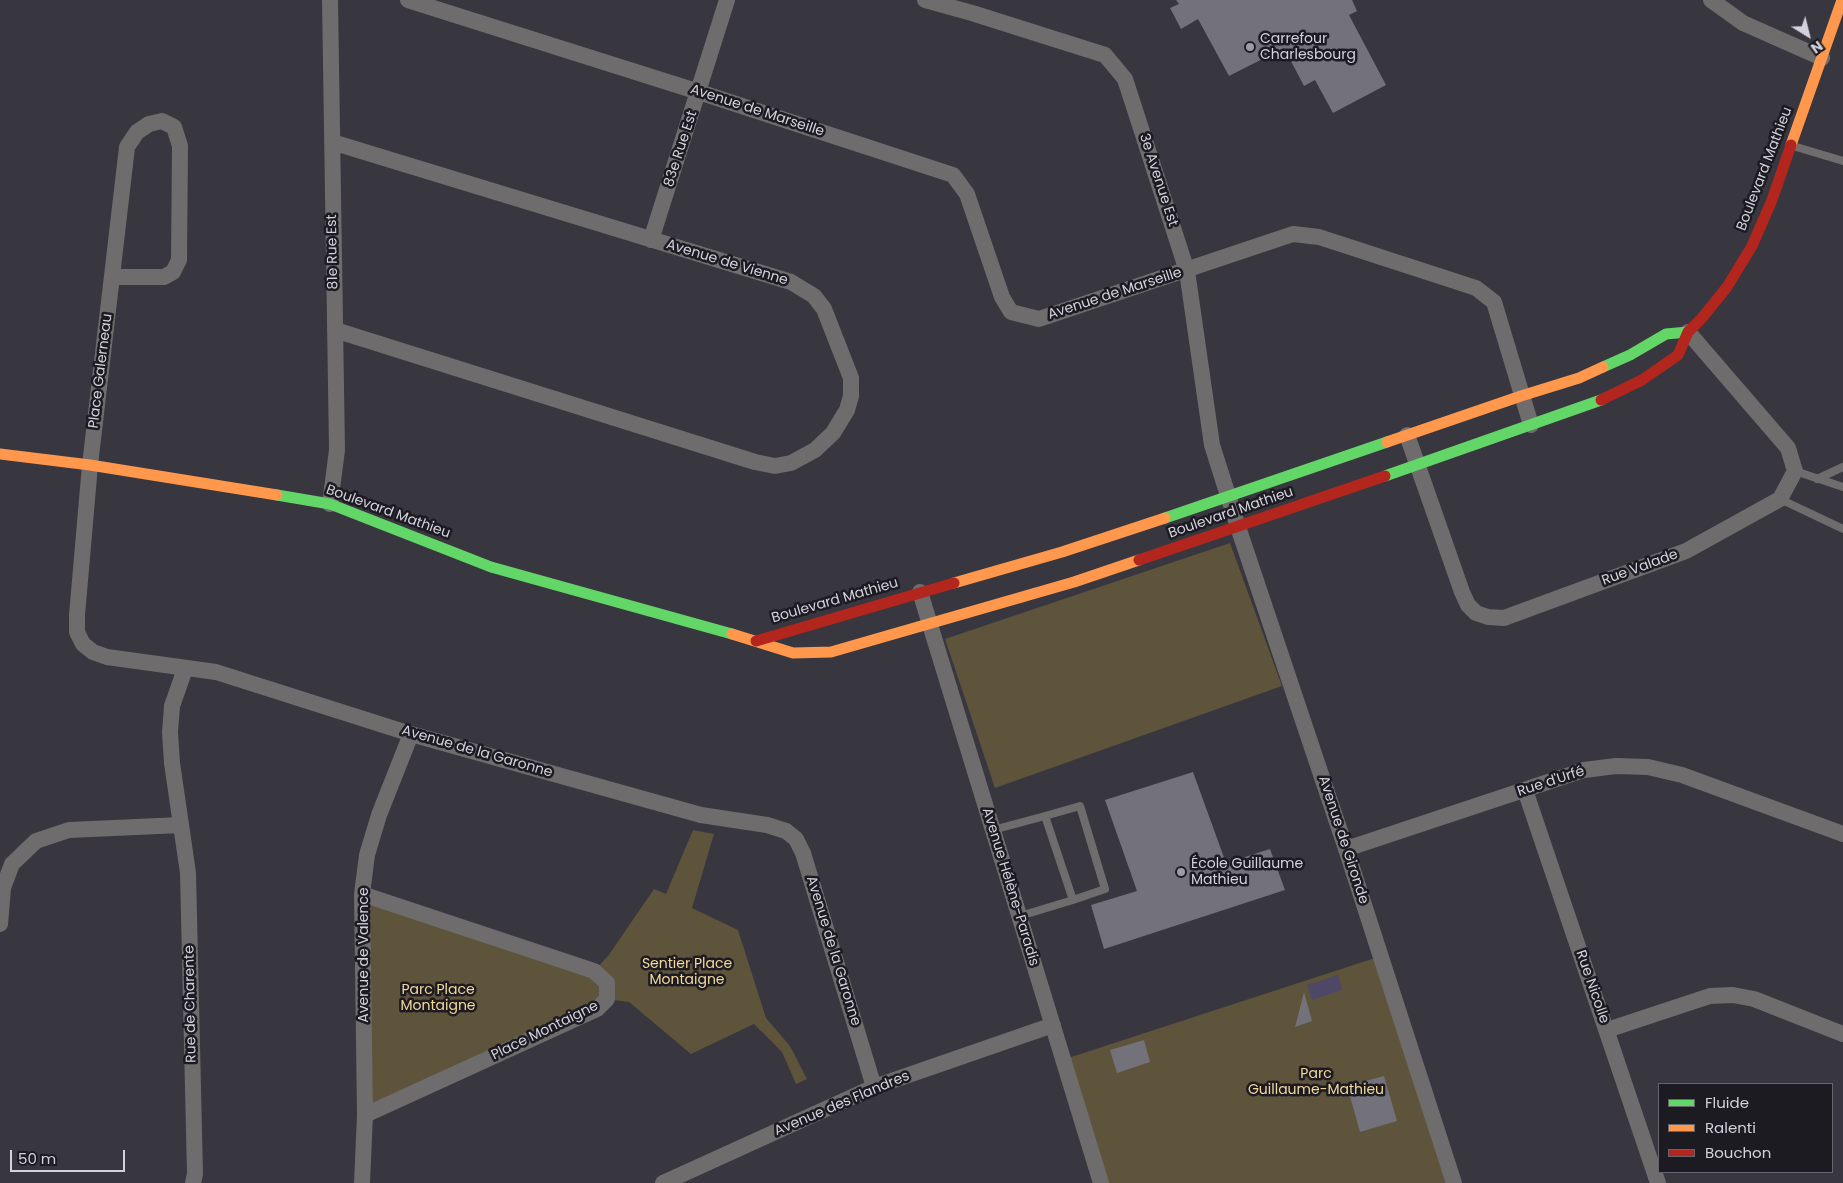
<!DOCTYPE html>
<html>
<head>
<meta charset="utf-8">
<style>
  body { margin:0 }
  #map { position:relative; width:1843px; height:1183px; overflow:hidden; background:#38363e; font-family:Poppins,sans-serif }
  canvas { display:block }
  .legend { position:absolute; left:1658px; top:1083px; width:175px; height:90px; box-sizing:border-box; background:#1d1b22; border:1px solid #66646c; margin:0; padding:6px 9px; list-style:none; font-size:15px; color:#d3d1db }
  .legend li { display:flex; align-items:center; gap:10px; height:25px }
  .legend b { width:25px; border:1px solid #66646c }
  .north { position:absolute; left:1783px; top:10px; width:50px; height:50px; -webkit-text-stroke:4px #1d1b22; paint-order:stroke; rotate:144deg; font-size:14px; font-weight:700; line-height:20px; text-align:center; color:#d3d1db }
  .north::after { content:''; display:block; margin:auto; width:18px; height:22px; background:#d3d1db; clip-path:polygon(50% 0,100% 100%,50% 72%,0 100%) }
  .scale { position:absolute; left:10px; top:1150px; width:115px; height:22px; box-sizing:border-box; border:2px solid #d3d1db; border-top:0; padding-left:6px; font-size:15px; line-height:18px; white-space:nowrap; color:#d3d1db; -webkit-text-stroke:4px #1d1b22; paint-order:stroke }
</style>
</head>
<body>
<div id="map">
<canvas width="1843" height="1183"></canvas>
<ul class="legend">
<li><b style="height:6px;background:#63d668"></b>Fluide</li>
<li><b style="height:6px;background:#ff974d"></b>Ralenti</li>
<li><b style="height:6px;background:#b3261e"></b>Bouchon</li>
</ul>
<div class="north">N</div>
<div class="scale">50 m</div>
</div>
<script>
const context = document.querySelector('canvas').getContext('2d');
context.lineJoin = 'round';
function paint(path, color) { context.fillStyle = color; context.fill(path, 'evenodd'); }
const shape = rows => new Path2D(rows.map(r => 'M' + r).join(''));
function trace(path, color, width, dash) { context.strokeStyle = color; context.lineWidth = width; context.lineCap = dash ? 'butt' : 'round'; context.setLineDash(dash || []); context.stroke(path); }
function write(font, color, halo, rows, align = 'center') {
  context.font = font + ' Poppins,sans-serif'; context.lineWidth = 5; context.setLineDash([]); context.textBaseline = 'middle'; context.strokeStyle = halo; context.fillStyle = color; for (const [text, x, y, turn = 0] of rows) {
    context.save(); context.translate(x, y); context.rotate((+turn || 0) * Math.PI / 180); context.textAlign = isNaN(turn) ? turn : align; if (halo) context.strokeText(text, 0, 0); context.fillText(text, 0, 0); context.restore();
  }
}
const green = shape([
  [1230,543,1282,686,995,788,945,639],
  [693,830,714,834,692,908,738,930,766,1018,790,1046,807,1079,796,1084,782,1052,754,1024,691,1054,629,1002,607,999,365,1115,362,894,594,971,608,956,654,889,666,894],
  [1381,956,1454,1183,1101,1183,1062,1060]
]);
const water = shape([
  [1338,975,1342,990,1312,1000,1307,985]
]);
const building = shape([
  [1176,0,1352,0,1357,11,1349,15,1386,85,1333,113,1315,80,1304,86,1284,48,1229,76,1198,19,1181,29,1170,8,1179,4],
  [1193,772,1226,863,1270,849,1285,890,1104,949,1091,905,1137,891,1105,800],
  [1304,992,1312,1021,1295,1027],
  [1144,1040,1150,1062,1117,1073,1110,1050],
  [1384,1076,1397,1121,1360,1132,1347,1086]
]);
const lane = shape([
  [1793,146,1843,161],
  [1795,471,1843,487],
  [1817,479,1843,467],
  [1780,499,1843,529],
  [1045,816,1080,806,1105,889,1073,900],
  [993,830,1045,816,1073,900,1020,916]
]);
const street = shape([
  [330,0,337,450,330,504],
  [408,0,699,92,953,175,967,194,1002,297,1011,312,1039,319,1293,234,1319,237,1476,288,1494,302,1531,425],
  [925,0,972,13,1105,55,1125,79,1187,271,1212,445,1238,527,1346,849,1454,1183],
  [1711,0,1743,23,1822,58],
  [332,142,791,282,814,296,824,309,851,378,851,396,847,410,833,433,815,450,791,463,775,466,755,462,335,330],
  [651,240,727,0],
  [113,277,164,277,173,272,179,260,180,146,174,127,162,121,149,124,137,132,127,147,90,465,77,615,77,632,83,644,93,652,107,657,216,672,411,734,701,815,767,825,786,831,796,839,803,853,874,1087],
  [1407,435,1462,592,1468,605,1476,613,1488,617,1504,618,1686,551,1780,499,1795,471,1788,448,1688,332],
  [920,592,1101,1183],
  [185,669,172,706,170,732,172,763,188,873,195,1174,193,1183],
  [1525,790,1658,1183],
  [1346,849,1584,770,1616,766,1648,767,1682,775,1843,834],
  [362,894,594,971,607,983,607,999,597,1009,365,1115],
  [0,924,3,888,12,864,36,841,69,830,181,825],
  [1607,1030,1710,996,1733,995,1754,999,1843,1034],
  [362,1183,365,1115,362,894,367,855,379,815,411,734],
  [663,1183,874,1087,1053,1025]
]);
const fast = shape([
  [1603,367,1630,355,1666,334,1688,332],
  [1385,476,1601,400],
  [277,495,330,504,491,567,732,634],
  [1165,518,1387,442]
]);
const slow = shape([
  [1791,145,1842,0],
  [1387,442,1521,396,1579,378,1603,367],
  [0,454,90,465,277,495],
  [954,583,1062,552,1165,518],
  [732,634,793,653,831,652,1074,582,1139,560]
]);
const jam = shape([
  [1601,400,1642,380,1678,355,1688,332,1702,318,1727,287,1752,246,1772,200,1791,145],
  [1139,560,1385,476],
  [756,641,954,583]
]);
const markers = [
  [1250,47,5,"#9d9ba4"],
  [1181,872,5,"#9d9ba4"]
];
const poiNames = [
  ["Carrefour",1260,39],
  ["Charlesbourg",1260,55],
  ["École Guillaume",1191,864],
  ["Mathieu",1191,880]
];
const streetNames = [
  ["Avenue de Marseille",757,111,18],
  ["83e Rue Est",681,149,-72],
  ["Boulevard Mathieu",1765,169,-69],
  ["3e Avenue Est",1158,180,72],
  ["81e Rue Est",333,252,-91],
  ["Avenue de Vienne",727,263,17],
  ["Avenue de Marseille",1115,294,-18],
  ["Place Galerneau",101,371,-83],
  ["Boulevard Mathieu",388,512,20],
  ["Boulevard Mathieu",1231,513,-19],
  ["Rue Valade",1640,568,-20],
  ["Boulevard Mathieu",835,601,-16],
  ["Avenue de la Garonne",477,752,16],
  ["Rue d'Urfé",1551,782,-18],
  ["Avenue de Gironde",1343,840,72],
  ["Avenue Hélène-Paradis",1010,887,73],
  ["Avenue de la Garonne",833,951,73],
  ["Avenue de Valence",364,955,-90],
  ["Rue Nicolle",1592,987,71],
  ["Rue de Charente",191,1004,-91],
  ["Place Montaigne",545,1031,-26],
  ["Avenue des Flandres",842,1104,-23]
];
const parkNames = [
  ["Sentier Place",687,964],
  ["Montaigne",687,980],
  ["Parc Place",438,990],
  ["Montaigne",438,1006],
  ["Parc",1316,1074],
  ["Guillaume-Mathieu",1316,1090]
];
paint(green, '#5e533b');
paint(water, '#4e4765');
paint(building, '#737179');
trace(lane, '#6e6c6d', 8);
trace(street, '#6e6c6d', 16);
trace(fast, '#63d668', 11);
trace(slow, '#ff974d', 11);
trace(jam, '#b3261e', 11);
for (const [x, y, r, color] of markers) { const dot = new Path2D(); dot.arc(x, y, r, 0, 2 * Math.PI); context.fillStyle = color; context.fill(dot); trace(dot, '#1d1b22', 2); }
write('14px', '#d3d1db', '#1d1b22', poiNames, 'left');
write('14px', '#d3d1db', '#1d1b22', streetNames);
write('14px', '#f3d89a', '#1d1b22', parkNames);
</script>
</body>
</html>
